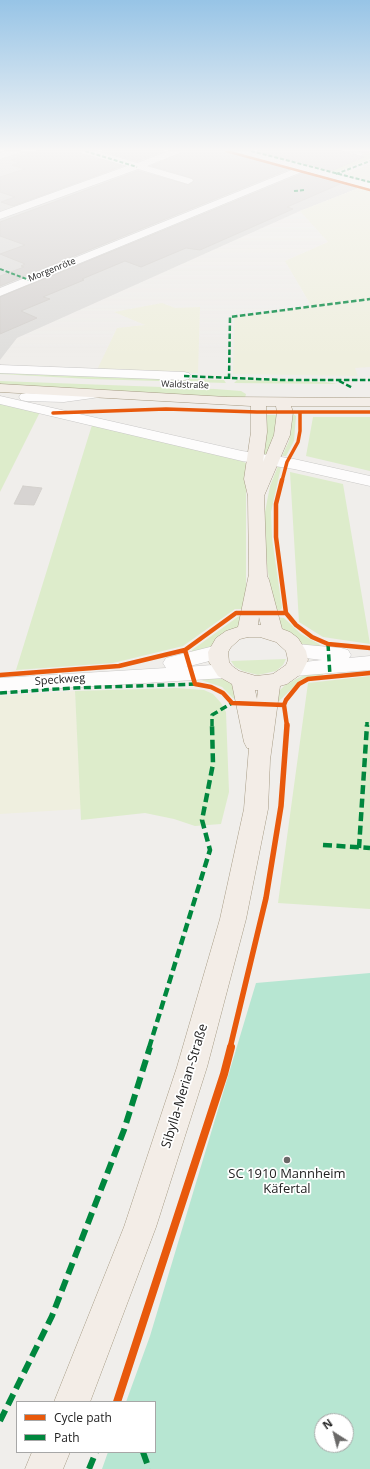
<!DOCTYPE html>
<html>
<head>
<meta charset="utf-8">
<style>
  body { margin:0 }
  #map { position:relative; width:370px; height:1469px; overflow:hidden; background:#f0eeeb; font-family:"Open Sans",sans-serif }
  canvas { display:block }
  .legend { position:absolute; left:16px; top:1401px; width:140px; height:52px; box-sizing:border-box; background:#fff; border:1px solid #a7a7a7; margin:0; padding:5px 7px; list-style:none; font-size:12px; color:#222 }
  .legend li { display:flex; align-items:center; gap:8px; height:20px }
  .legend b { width:20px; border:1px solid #a7a7a7 }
  .north { position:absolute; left:314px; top:1413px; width:40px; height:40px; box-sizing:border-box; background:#fff; border:1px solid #a7a7a7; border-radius:50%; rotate:324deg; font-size:11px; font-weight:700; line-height:16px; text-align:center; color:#222 }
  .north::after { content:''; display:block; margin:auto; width:14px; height:18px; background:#6a6968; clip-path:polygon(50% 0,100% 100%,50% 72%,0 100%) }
</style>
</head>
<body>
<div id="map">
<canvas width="370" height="1469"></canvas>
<ul class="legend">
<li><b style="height:5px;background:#e8590c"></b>Cycle path</li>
<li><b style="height:5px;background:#00873e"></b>Path</li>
</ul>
<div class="north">N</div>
</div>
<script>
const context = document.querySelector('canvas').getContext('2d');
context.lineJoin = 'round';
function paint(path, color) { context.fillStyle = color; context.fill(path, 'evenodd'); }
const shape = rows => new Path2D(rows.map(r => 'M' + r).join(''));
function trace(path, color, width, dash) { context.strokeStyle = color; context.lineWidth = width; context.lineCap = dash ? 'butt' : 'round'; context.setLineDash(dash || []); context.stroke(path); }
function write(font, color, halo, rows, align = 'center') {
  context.font = font + ' "Open Sans",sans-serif'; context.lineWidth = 3.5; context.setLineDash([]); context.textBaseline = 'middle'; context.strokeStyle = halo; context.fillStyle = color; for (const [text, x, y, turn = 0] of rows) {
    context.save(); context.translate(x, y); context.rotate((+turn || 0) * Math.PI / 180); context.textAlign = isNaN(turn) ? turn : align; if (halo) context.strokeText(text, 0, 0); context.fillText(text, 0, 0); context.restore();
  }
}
const residential = shape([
  [0,151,315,151,279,166,359,188,300,211,17,338,0,360]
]);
const farmland = shape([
  [370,164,370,181,345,174],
  [359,188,370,191,370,367,355,368,358,376,233,374,234,317,312,307,285,261,328,242,300,211],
  [162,303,175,308,200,307,198,373,97,370,117,328,145,325,114,312],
  [75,691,81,809,0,814,0,696]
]);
const grass = shape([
  [356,151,368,151,370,153,370,159,337,172,326,170,335,166,340,167,364,157,360,156,364,153],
  [0,371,90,376,224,380,226,383,89,379,0,374],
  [237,380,326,382,338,384,234,383],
  [0,381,215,389,241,391,246,394,245,398,0,385],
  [0,402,40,412,0,492],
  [293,414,296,416,294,441,286,456,282,456,289,441],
  [264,415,277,415,276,430,269,454,262,454],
  [313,417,370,417,370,471,306,456],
  [92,425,234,457,246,463,246,609,235,609,183,646,113,663,16,670],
  [278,466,281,467,271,512,272,538,282,608,280,610,274,610,265,553,264,517,270,486],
  [290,472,343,484,370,644,323,637,299,622],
  [239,616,241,616,241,625,222,636,209,648,191,655,192,650],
  [276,617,284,618,301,634,319,644,324,649,305,646,283,629],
  [286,659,283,665,276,671,258,675,243,671,235,667,231,661],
  [323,671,323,675,302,679,279,701,272,701,276,694,285,685,304,675],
  [199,675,215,676,227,681,234,686,240,700,233,698,222,687,201,680],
  [370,676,370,909,278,903,308,683],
  [176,688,204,690,213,694,221,703,226,712,229,792,221,824,195,826,174,819,145,813,81,820,75,691]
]);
const pitch = shape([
  [370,973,370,1469,102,1469,108,1452,155,1452,155,1402,126,1402,150,1336,256,983],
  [322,1421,346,1421,346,1445,322,1445]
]);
const building = shape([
  [37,151,79,151,82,154,122,166,13,206,1,202,15,197,0,192,0,177,25,169,12,165,19,163,11,160,37,151],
  [103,151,164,151,137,161,103,151],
  [185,151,233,151,236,154,289,169,0,286,0,276,24,267,21,266,25,264,0,254,25,245,0,236,0,222,138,171,189,185,194,181,192,178,152,166,185,151],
  [258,151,341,151,364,157,331,171,258,151],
  [304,173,318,176,315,178,340,184,287,207,293,209,200,250,186,248,141,267,125,261,82,279,84,280,43,297,50,299,21,311,37,318,0,334,0,297,304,173],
  [23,486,42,488,34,505,14,504,23,486]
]);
const minor = shape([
  [5,151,21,151,19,153,0,159,0,153,5,151],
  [80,151,97,151,137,163,169,151,184,151,147,166,192,179,193,181,188,184,138,169,0,219,0,212,127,166,82,153,80,151],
  [234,151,251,151,370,183,370,189,304,171,0,296,0,288,294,169,236,153,234,151],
  [0,365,184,372,189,373,191,376,189,379,184,380,0,373,0,365],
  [95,390,100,391,102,394,100,397,64,402,26,401,21,400,19,397,21,394,26,393,64,394,95,390],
  [0,396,242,451,294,459,370,476,370,486,294,469,242,461,0,404,0,396],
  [296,644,341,648,348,650,351,655,349,658,370,656,370,670,294,676,287,674,284,669,287,664,322,660,289,656,286,651,289,646,296,644],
  [218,645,225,647,228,652,225,657,186,667,225,664,232,666,235,671,232,676,225,678,0,692,0,678,166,668,163,663,166,658,218,645]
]);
const major = shape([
  [0,384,227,397,370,398,370,406,291,406,293,412,290,435,264,496,267,576,269,580,282,629,290,632,298,638,306,651,308,660,301,674,287,684,280,686,270,760,268,809,246,919,207,1067,156,1227,90,1402,54,1402,124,1227,177,1067,220,919,244,809,249,748,247,748,244,742,232,684,218,676,209,662,208,652,216,638,226,631,238,627,249,574,248,496,244,479,251,432,251,406,0,392,0,384],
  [266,406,276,406,277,412,274,435,263,462,267,432,266,406],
  [259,617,261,625,258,625,259,617],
  [248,637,260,637,276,642,286,651,288,660,286,665,273,674,256,676,239,671,232,666,229,662,228,652,231,647,240,639,248,637],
  [255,690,258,690,257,699,255,690],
  [32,1452,70,1452,63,1469,25,1469,32,1452]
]);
const quietFar4 = shape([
  [85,151,137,167],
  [251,151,370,182],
  [336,174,370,161],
  [294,191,305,190],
  [0,269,29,280]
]);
const quietFar3 = shape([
  [184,376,282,380,370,380],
  [229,379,230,317,370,299],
  [339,381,353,388]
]);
const quietFar2 = shape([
  [328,644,330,676],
  [0,693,72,688,198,684],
  [212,726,212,715,232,703],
  [367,726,367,722]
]);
const quietFar1 = shape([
  [323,845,370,848],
  [359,848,367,725],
  [149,1048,210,850,202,820,213,764,212,725]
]);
const quiet = shape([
  [0,1421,52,1316,124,1130,150,1047],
  [143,1452,149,1469],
  [89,1469,96,1452]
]);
const cyclewayFar4 = shape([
  [226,151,370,190]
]);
const cyclewayFar3 = shape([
  [53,413,166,409,257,412,370,412],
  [282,481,287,462,298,442,300,431,300,412]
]);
const cyclewayFar2 = shape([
  [282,480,276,504,276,537,286,613,296,625,312,637,328,644,370,648],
  [185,650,195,684,211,687,223,693,232,703,284,705],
  [0,675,119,666,185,650,236,613,286,613],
  [287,726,284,705,286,700,299,684,308,679,370,673]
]);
const cyclewayFar1 = shape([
  [230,1048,266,898,281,806,287,725]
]);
const cycleway = shape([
  [117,1402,224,1074,231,1047]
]);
const markers = [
  [287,1160,4,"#6a6968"]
];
const farStreetnames = [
  ["Morgenröte",52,270,-22],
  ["Waldstraße",185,385,2]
];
const streetNames = [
  ["Speckweg",60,680,-4]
];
const nearStreetnames = [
  ["Sibylla-Merian-Straße",185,1086,-73]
];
const nearPoinames = [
  ["SC 1910 Mannheim",287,1174],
  ["Käfertal",287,1189]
];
paint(residential, '#dfdedc');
paint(farmland, '#efefdf');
paint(grass, '#ddeccb');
paint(pitch, '#b7e6d2');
paint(building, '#d7d4d2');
trace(building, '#d3d0cc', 1);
trace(minor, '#c9c8c7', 1);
trace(major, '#a79c86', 1);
paint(minor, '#fdfcfc');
paint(major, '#f3ede7');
trace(quietFar4, '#00873e', 2, [4, 2]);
trace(quietFar3, '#00873e', 2.5, [5.5, 2.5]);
trace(quietFar2, '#00873e', 3.5, [7, 3.5]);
trace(quietFar1, '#00873e', 4.5, [9, 4.5]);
trace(quiet, '#00873e', 6, [12, 6]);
trace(cyclewayFar4, '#e8590c', 2.5);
trace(cyclewayFar3, '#e8590c', 3.5);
trace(cyclewayFar2, '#e8590c', 4.5);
trace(cyclewayFar1, '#e8590c', 5.5);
trace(cycleway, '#e8590c', 8);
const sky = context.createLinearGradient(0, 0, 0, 357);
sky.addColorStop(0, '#97c4e6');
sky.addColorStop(0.42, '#f8f7f6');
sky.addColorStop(1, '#f8f7f600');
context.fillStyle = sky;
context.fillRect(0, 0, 370, 357);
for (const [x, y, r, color] of markers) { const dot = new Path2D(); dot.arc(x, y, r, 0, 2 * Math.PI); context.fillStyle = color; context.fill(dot); trace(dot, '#fff', 1.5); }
write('9px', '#222', '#fff', farStreetnames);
write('11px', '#222', '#fff', streetNames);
write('13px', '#222', '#fff', nearStreetnames);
write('13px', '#222', '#fff', nearPoinames);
</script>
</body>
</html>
